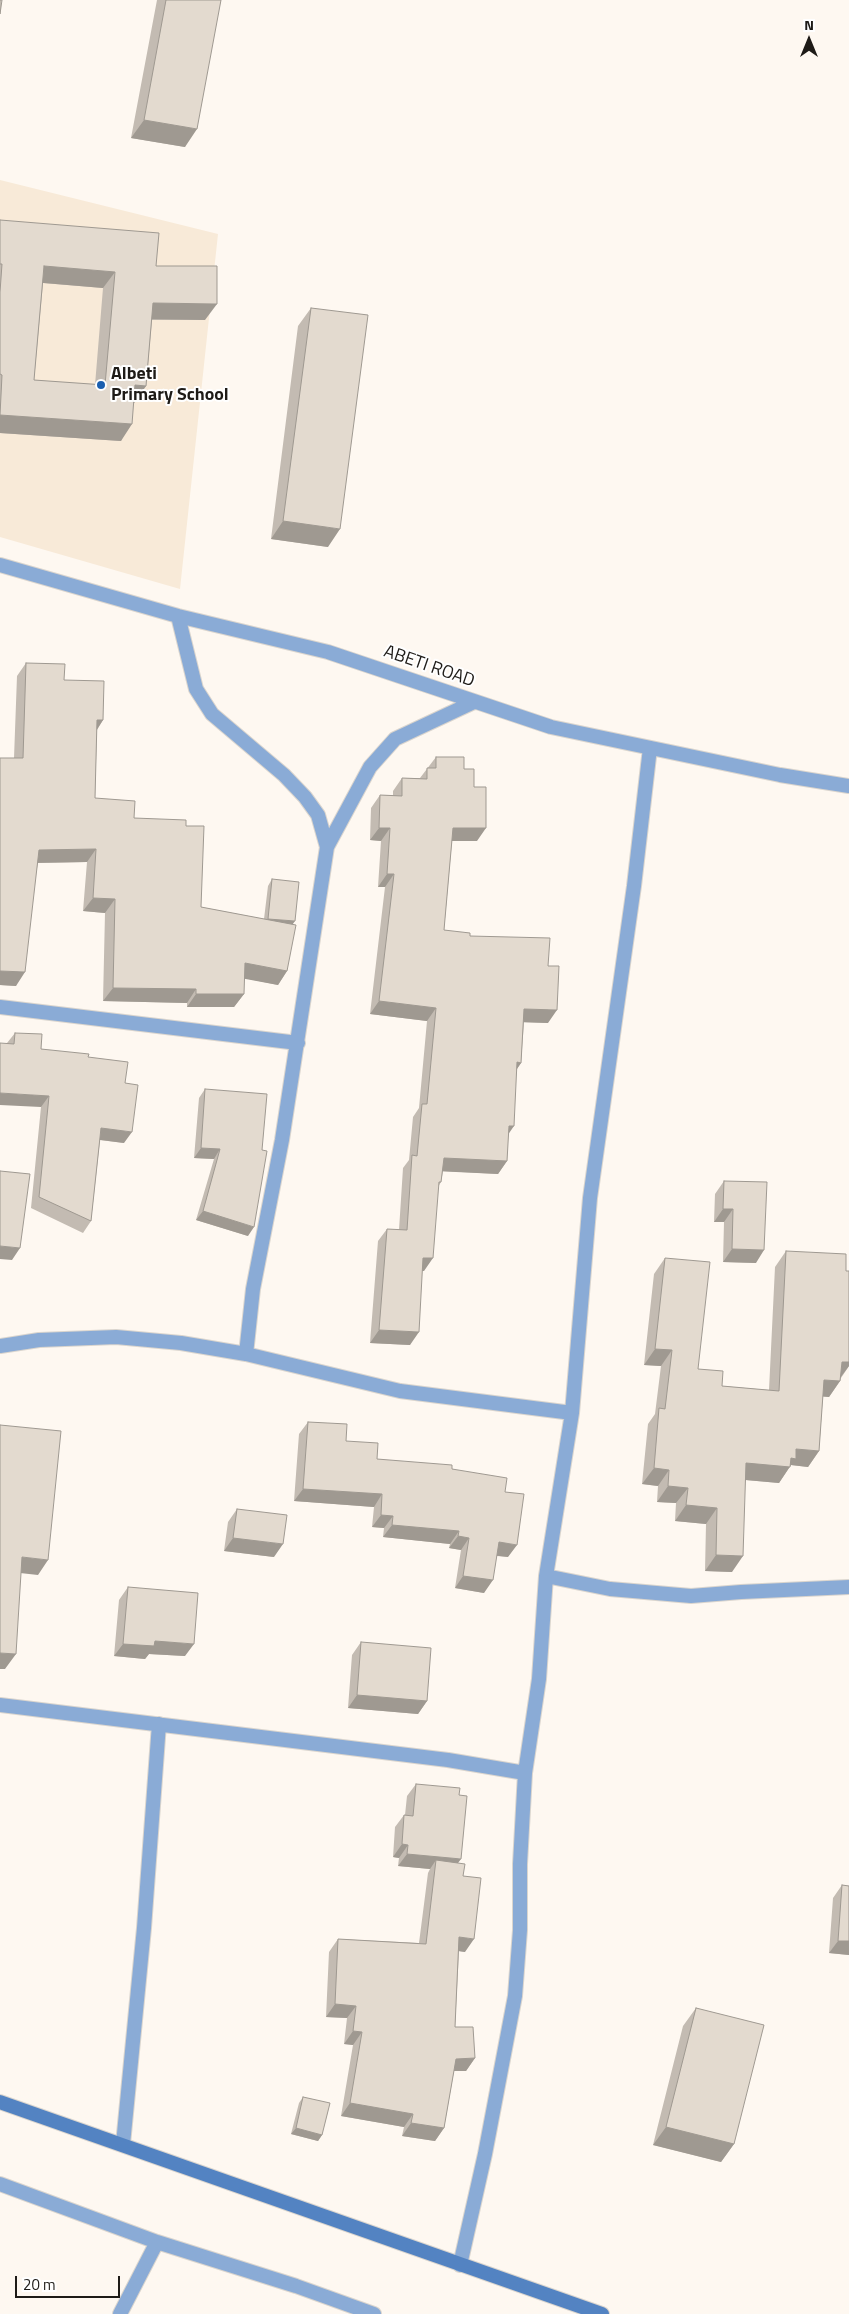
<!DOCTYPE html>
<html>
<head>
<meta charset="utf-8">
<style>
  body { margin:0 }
  #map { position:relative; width:849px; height:2314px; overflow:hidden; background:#fef8f1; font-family:"Titillium Web",sans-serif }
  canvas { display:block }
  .north { position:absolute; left:784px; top:15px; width:50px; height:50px; -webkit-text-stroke:4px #fff; paint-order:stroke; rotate:0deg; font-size:14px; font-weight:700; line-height:20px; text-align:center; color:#1e1b17 }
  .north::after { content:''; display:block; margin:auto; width:18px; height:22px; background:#1e1b17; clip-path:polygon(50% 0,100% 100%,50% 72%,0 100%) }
  .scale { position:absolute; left:15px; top:2276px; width:105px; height:22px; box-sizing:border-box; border:2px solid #1e1b17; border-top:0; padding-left:6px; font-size:15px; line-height:18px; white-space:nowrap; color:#1e1b17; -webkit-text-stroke:4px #fff; paint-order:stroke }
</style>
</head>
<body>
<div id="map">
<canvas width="849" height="2314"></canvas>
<div class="north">N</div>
<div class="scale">20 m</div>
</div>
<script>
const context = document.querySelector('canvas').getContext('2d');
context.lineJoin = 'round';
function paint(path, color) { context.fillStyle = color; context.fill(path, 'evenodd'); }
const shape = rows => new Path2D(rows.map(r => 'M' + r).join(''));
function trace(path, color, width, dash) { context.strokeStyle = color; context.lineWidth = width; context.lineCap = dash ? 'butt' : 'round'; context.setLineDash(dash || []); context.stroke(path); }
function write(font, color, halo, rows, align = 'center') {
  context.font = font + ' "Titillium Web",sans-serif'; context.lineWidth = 4; context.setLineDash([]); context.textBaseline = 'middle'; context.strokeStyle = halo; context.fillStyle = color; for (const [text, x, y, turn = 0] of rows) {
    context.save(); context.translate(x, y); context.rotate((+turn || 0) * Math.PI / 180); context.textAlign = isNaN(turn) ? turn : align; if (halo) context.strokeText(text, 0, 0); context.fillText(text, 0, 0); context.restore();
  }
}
const built = shape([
  [0,180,218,234,180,589,0,537]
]);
const minor = shape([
  [0,565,178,616,328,652,551,727,780,775,849,786],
  [178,616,196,689,212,714,284,775,305,797,318,815,327,847,282,1140,253,1289,246,1354],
  [327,847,370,767,395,739,474,702],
  [0,1007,298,1043],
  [0,1346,39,1340,116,1337,181,1343,246,1354,400,1391,572,1413],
  [546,1576,610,1589,691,1596,741,1592,849,1587],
  [0,1705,448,1760,525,1773],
  [123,2144,144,1928,159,1724],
  [0,2184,157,2242,296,2286,374,2314],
  [460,2265,485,2154,515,1996,520,1930,520,1864,525,1773,539,1679,546,1576,572,1413,590,1198,634,886,650,748],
  [120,2314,157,2242]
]);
const secondary = shape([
  [0,2102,602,2314]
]);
const wall = shape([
  [157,0,221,0,185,147,131,138],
  [0,220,156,266,205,320,152,320,146,386,134,403,121,441,0,433],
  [43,283,103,288,95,385,34,380],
  [311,308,328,547,271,539,298,326],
  [26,663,64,680,103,720,97,730,95,798,134,818,186,826,201,907,264,919,268,886,272,879,293,924,287,971,278,985,244,978,244,994,234,1007,187,1007,187,1003,103,1001,105,913,83,911,87,862,38,863,16,986,0,985,0,758,14,758,17,676],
  [436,757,464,769,474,787,477,841,452,841,444,930,470,936,548,966,548,1023,524,1022,521,1063,517,1069,508,1134,507,1161,498,1174,443,1171,441,1182,438,1187,424,1271,422,1271,410,1345,370,1343,378,1241,387,1229,399,1230,403,1168,409,1160,413,1117,419,1108,427,1021,370,1014,385,887,378,887,381,841,370,840,371,808,380,795,393,795,393,791,402,778,420,778],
  [15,1033,41,1049,88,1057,125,1083,124,1143,100,1140,91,1221,83,1233,31,1208,41,1107,7,1043],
  [205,1089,248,1236,196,1220,214,1159,194,1158,199,1098],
  [724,1181,756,1263,723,1262,724,1222,714,1222,715,1194],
  [786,1251,846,1271,849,1271,849,1366,841,1378,840,1381,829,1397,823,1396,819,1451,808,1467,791,1465,779,1483,745,1480,732,1572,705,1571,706,1524,675,1521,676,1503,657,1502,658,1486,642,1484,648,1424,655,1414,661,1366,644,1365,654,1274,665,1258,698,1369,722,1386,769,1390,775,1267],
  [308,1422,346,1441,377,1459,452,1469,505,1492,508,1557,497,1556,484,1593,455,1588,461,1550,449,1548,450,1544,383,1537,384,1528,372,1527,374,1507,294,1501,299,1434],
  [237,1509,274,1557,224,1551,228,1522],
  [128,1587,185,1656,149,1654,145,1659,114,1656,119,1600],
  [361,1642,427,1701,418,1714,348,1708,352,1655],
  [416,1784,459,1795,458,1863,463,1876,465,1952,459,1951,455,2027,475,2058,466,2071,454,2071,444,2128,435,2141,402,2136,404,2127,341,2116,353,2045,344,2044,347,2018,326,2017,329,1952,338,1939,419,1943,428,1873,430,1869,398,1866,399,1858,393,1857,395,1827,404,1815,405,1815,407,1796],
  [842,1885,849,1886,849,1955,829,1953,833,1898],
  [696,2008,734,2144,721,2162,653,2145,683,2026],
  [303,2097,322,2135,318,2141,291,2134,299,2103]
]);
const shadedWall = shape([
  [144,120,197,129,185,147,131,138],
  [44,266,115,272,103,288,32,282],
  [153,303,217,304,205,320,141,319],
  [135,385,146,386,134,403,123,402],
  [0,415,132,424,121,441,0,433],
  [283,521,340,529,328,547,271,539],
  [97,720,103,720,94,734],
  [379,828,390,828,381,841,370,840],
  [453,828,486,828,477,841,444,841],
  [96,849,87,862,30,863,39,850],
  [387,874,394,874,385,887,378,887],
  [93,898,115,899,105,913,83,911],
  [268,919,295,921,290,928,264,926],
  [245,963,287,971,278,985,235,977],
  [0,971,25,972,16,986,0,985],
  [113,988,196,989,187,1003,103,1001],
  [196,994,244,994,234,1007,187,1007],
  [379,1001,436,1008,427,1021,370,1014],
  [524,1009,557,1010,548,1023,515,1022],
  [517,1062,521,1063,512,1076],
  [0,1093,49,1096,41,1107,0,1105],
  [509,1126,514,1126,505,1139],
  [101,1128,132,1132,124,1143,93,1139],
  [201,1148,220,1149,214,1159,194,1158],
  [444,1158,507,1161,498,1174,435,1171],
  [723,1209,733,1209,724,1222,714,1222],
  [203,1211,254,1227,248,1236,196,1220],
  [0,1246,20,1248,12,1260,0,1259],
  [732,1249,764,1250,756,1263,723,1262],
  [423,1258,433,1258,424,1271,414,1271],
  [379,1330,419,1332,410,1345,370,1343],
  [655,1349,672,1350,661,1366,644,1365],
  [842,1362,849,1362,849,1366,840,1378],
  [824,1380,840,1381,829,1397,813,1396],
  [796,1449,819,1451,808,1467,791,1465,779,1483,735,1479,746,1463],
  [654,1468,669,1470,658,1486,642,1484],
  [668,1486,688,1488,676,1503,657,1502],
  [303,1489,382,1494,374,1507,294,1501],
  [686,1505,717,1508,706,1524,675,1521],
  [381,1515,393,1516,384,1528,372,1527],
  [392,1525,459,1531,450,1544,383,1537],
  [458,1536,469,1538,461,1550,449,1548],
  [233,1538,283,1544,274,1557,224,1551],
  [499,1542,517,1545,508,1557,491,1555],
  [716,1555,743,1556,732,1572,705,1571],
  [22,1557,48,1560,38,1575,11,1572],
  [463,1576,493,1580,484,1593,455,1588],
  [155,1641,194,1644,185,1656,149,1654,145,1659,114,1656,123,1644],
  [0,1653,16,1654,5,1669,0,1669],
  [357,1695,427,1701,418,1714,348,1708],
  [402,1844,408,1845,399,1858,393,1857],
  [407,1854,461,1859,452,1871,436,1860,430,1869,398,1866],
  [459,1937,474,1939,465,1952,451,1950],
  [838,1941,849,1941,849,1955,829,1953],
  [335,2004,356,2006,347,2018,326,2017],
  [353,2031,362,2032,353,2045,344,2044],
  [475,2058,466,2071,447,2071,456,2059],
  [350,2103,413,2114,404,2127,341,2116],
  [411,2123,444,2128,435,2141,402,2136],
  [666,2127,734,2144,721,2162,653,2145],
  [296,2128,322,2135,318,2141,291,2134]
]);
const building = shape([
  [0,0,2,0,0,14,0,0],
  [166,0,221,0,197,129,144,120,166,0],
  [0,220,159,233,156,266,217,266,217,304,153,303,146,386,135,385,132,424,0,415,2,375,0,374,0,292,2,264,0,264,0,220],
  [44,266,115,272,105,385,34,380,44,266],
  [311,308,368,315,340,529,283,521,311,308],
  [26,663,65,664,64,680,104,681,103,720,97,720,95,798,135,801,134,818,186,820,186,826,204,826,201,907,296,925,287,971,245,963,244,994,196,994,196,989,113,988,115,899,93,898,96,849,39,850,25,972,0,971,0,758,23,758,26,663],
  [436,757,464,757,464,769,474,769,474,787,486,787,486,828,453,828,444,930,470,933,470,936,550,938,548,966,559,966,557,1010,524,1009,521,1063,517,1062,514,1126,509,1126,507,1161,444,1158,441,1182,439,1182,433,1258,423,1258,419,1332,379,1330,387,1229,407,1230,412,1155,417,1156,422,1104,427,1104,436,1008,379,1001,394,874,387,874,390,828,379,828,380,795,402,796,402,778,427,779,427,768,436,768,436,757],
  [272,879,299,882,295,921,268,919,272,879],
  [15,1033,42,1034,41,1049,89,1054,88,1057,128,1062,125,1083,138,1085,132,1132,101,1128,91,1221,39,1197,49,1096,0,1093,0,1043,14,1044,15,1033],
  [205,1089,267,1094,262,1150,267,1151,254,1227,203,1211,220,1149,201,1148,205,1089],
  [0,1171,30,1174,20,1248,0,1246,0,1171],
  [724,1181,767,1182,764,1250,732,1249,733,1209,723,1209,724,1181],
  [786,1251,846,1254,846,1271,849,1271,849,1362,842,1362,840,1381,824,1380,819,1451,796,1449,796,1459,791,1458,790,1467,746,1463,743,1556,716,1555,717,1508,686,1505,688,1488,668,1486,669,1470,654,1468,659,1408,665,1409,672,1350,655,1349,665,1258,710,1262,698,1369,723,1371,722,1386,779,1391,786,1251],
  [308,1422,347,1424,346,1441,378,1443,377,1459,452,1465,452,1469,507,1478,505,1492,524,1494,517,1545,499,1542,493,1580,463,1576,469,1538,458,1536,459,1531,392,1525,393,1516,381,1515,382,1494,303,1489,308,1422],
  [0,1425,61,1431,48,1560,22,1557,16,1654,0,1653,0,1425],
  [237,1509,287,1515,283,1544,233,1538,237,1509],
  [128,1587,198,1593,194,1644,155,1641,154,1646,123,1644,128,1587],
  [361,1642,431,1648,427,1701,357,1695,361,1642],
  [416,1784,460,1788,459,1795,467,1796,461,1859,407,1854,408,1845,402,1844,404,1815,413,1816,416,1784],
  [436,1860,465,1864,463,1876,481,1878,474,1939,459,1937,455,2027,473,2027,475,2058,456,2059,444,2128,411,2123,413,2114,350,2103,362,2032,353,2031,356,2006,335,2004,338,1939,426,1944,436,1860],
  [842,1885,849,1886,849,1941,838,1941,842,1885],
  [696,2008,764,2025,734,2144,666,2127,696,2008],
  [303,2097,330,2103,322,2135,296,2128,303,2097]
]);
const markers = [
  [101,385,5,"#1b5faf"]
];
const poiNames = [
  ["Albeti",111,375],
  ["Primary School",111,396]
];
const streetNames = [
  ["ABETI ROAD",429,667,19]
];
paint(built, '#f8ead8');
trace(minor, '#dad5ce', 16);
trace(secondary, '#dad5ce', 16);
trace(minor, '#8aabd6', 14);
trace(secondary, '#5383c2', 14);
paint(wall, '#c3bbb2');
paint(shadedWall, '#9f9991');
paint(building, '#e3dacf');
trace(building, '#9f9991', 1);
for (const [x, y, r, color] of markers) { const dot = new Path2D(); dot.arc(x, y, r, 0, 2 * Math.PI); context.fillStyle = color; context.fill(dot); trace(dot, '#fff', 2); }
write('bold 18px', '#1e1b17', '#fff', poiNames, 'left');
write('18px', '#1e1b17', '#fff', streetNames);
</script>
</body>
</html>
